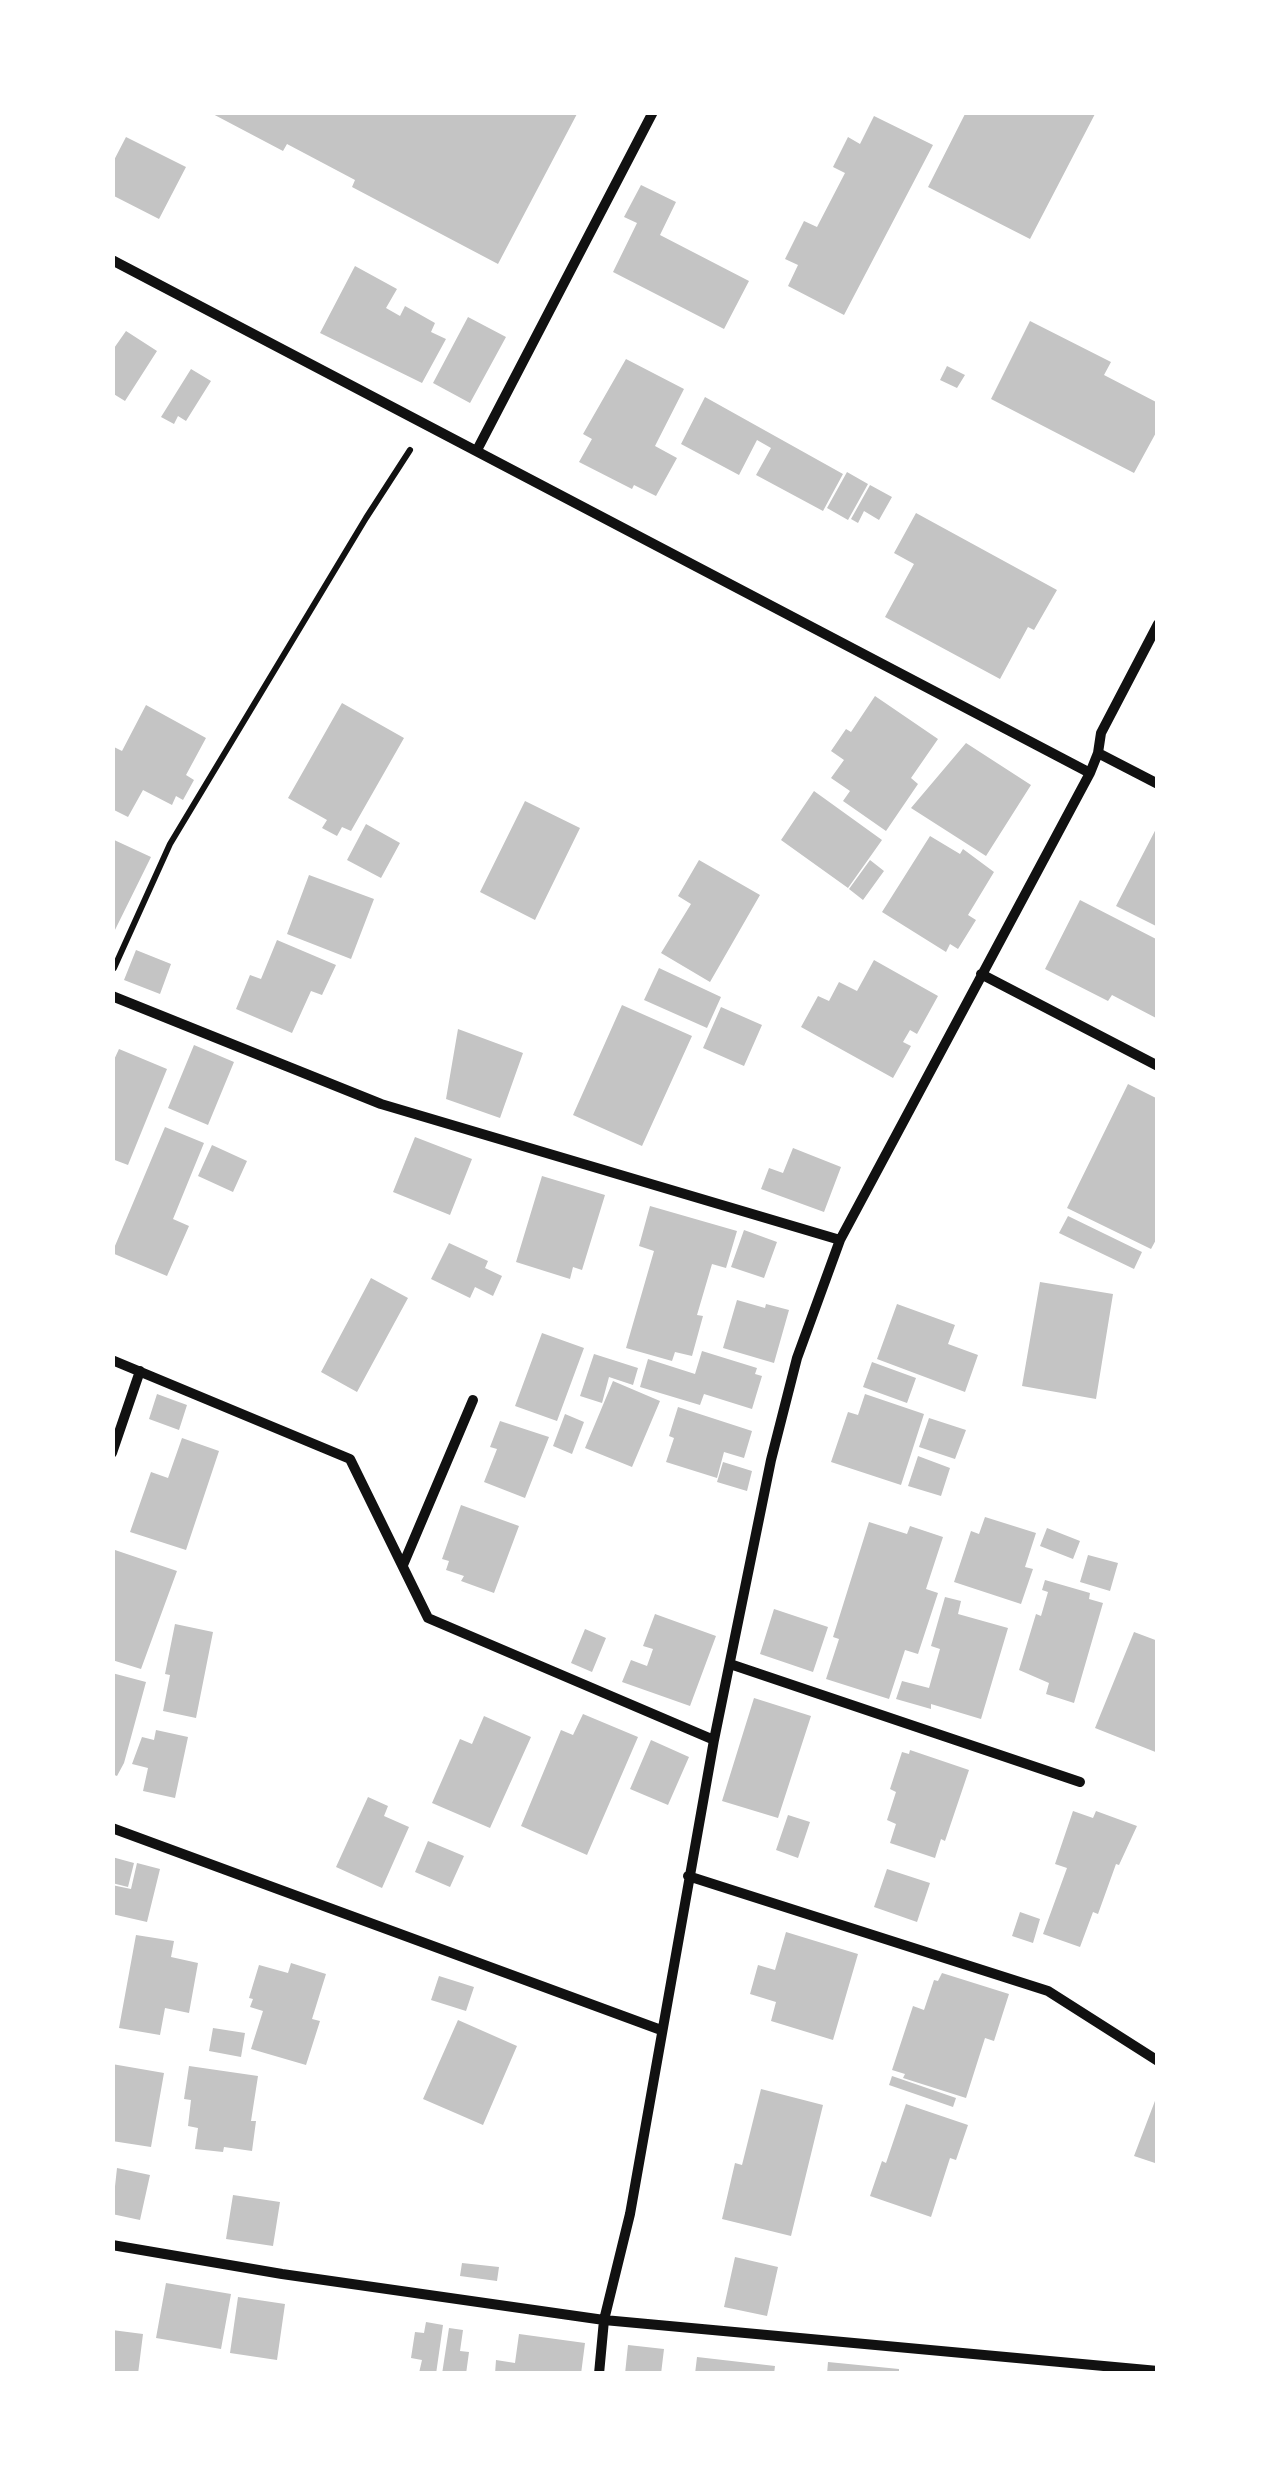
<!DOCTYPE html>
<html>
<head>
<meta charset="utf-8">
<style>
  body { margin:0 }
  #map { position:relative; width:1270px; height:2486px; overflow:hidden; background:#fff; font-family:Roboto,sans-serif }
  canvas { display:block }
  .frame { position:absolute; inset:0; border:115px solid #fff; pointer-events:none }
</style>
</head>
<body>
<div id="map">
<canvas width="1270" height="2486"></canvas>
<div class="frame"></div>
</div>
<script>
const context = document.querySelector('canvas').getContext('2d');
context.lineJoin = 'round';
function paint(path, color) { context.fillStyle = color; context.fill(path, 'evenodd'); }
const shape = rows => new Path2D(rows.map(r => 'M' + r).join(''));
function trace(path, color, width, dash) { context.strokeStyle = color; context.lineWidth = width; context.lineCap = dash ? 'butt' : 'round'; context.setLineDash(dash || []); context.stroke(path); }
const building = shape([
  [209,112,578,112,498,264,352,187,355,180,287,144,283,151],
  [966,112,1096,112,1030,239,928,187],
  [874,116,933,145,844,315,788,286,798,265,785,259,804,221,817,227,845,173,833,167,848,137,860,144],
  [126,137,186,167,159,219,112,195,112,164],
  [641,185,676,202,660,235,749,281,724,329,613,272,637,223,624,217],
  [355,266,397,289,386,308,400,316,405,306,435,323,431,332,446,339,422,383,320,333],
  [468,317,506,337,470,403,433,383],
  [1030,321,1111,362,1104,375,1158,403,1158,429,1134,473,991,399],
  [126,331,157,351,125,401,112,393,112,351],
  [626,359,684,389,655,446,677,458,656,496,634,485,632,489,579,462,592,439,583,434],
  [947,366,965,375,957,388,940,380],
  [191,369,211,381,186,421,178,416,174,424,161,417],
  [705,397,843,474,823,511,756,475,771,448,757,440,739,475,681,444],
  [847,472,868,484,848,520,827,508],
  [870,485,892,497,879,520,864,511,858,523,851,519],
  [916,513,1057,590,1034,630,1028,627,1000,679,885,617,914,564,894,553],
  [875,696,938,739,911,778,918,784,886,831,843,801,850,791,831,778,844,760,831,751,846,729,851,732],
  [342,703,404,738,351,831,342,827,337,836,322,828,327,820,288,798],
  [146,705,206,738,186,775,194,780,183,800,176,796,172,805,143,790,128,817,112,809,112,750,114,747,122,751],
  [966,743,1031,785,986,856,911,808],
  [814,791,882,840,848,888,781,840],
  [525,801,580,828,535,920,480,892],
  [366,824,400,843,381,878,347,860],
  [1158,825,1158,927,1116,906],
  [930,836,960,854,963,849,994,872,968,915,976,920,958,949,950,944,946,952,882,912],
  [112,839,151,857,112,936],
  [699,860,760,895,710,982,661,953,691,904,678,896],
  [870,860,884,871,863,900,849,889],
  [309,875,374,899,351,959,287,934],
  [1080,900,1158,940,1158,1019,1112,995,1108,1001,1045,969],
  [277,940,336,965,322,995,311,991,292,1033,236,1009,250,975,261,979],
  [136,950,171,964,160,994,124,980],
  [874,960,938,996,917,1034,910,1030,903,1042,911,1046,893,1078,801,1027,818,996,829,1001,839,982,857,991],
  [659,968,721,997,707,1028,644,1000],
  [622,1005,692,1036,642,1146,573,1115],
  [721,1007,762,1025,744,1066,703,1048],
  [458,1029,523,1053,500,1118,446,1099],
  [194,1045,234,1062,208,1125,168,1108],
  [119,1049,167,1069,128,1165,112,1159,112,1064],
  [1128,1084,1158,1099,1158,1236,1151,1249,1067,1208],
  [165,1127,204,1143,173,1219,189,1226,167,1276,112,1253],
  [415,1137,472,1159,450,1215,393,1192],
  [212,1145,247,1161,233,1192,198,1176],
  [793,1148,841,1167,824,1212,761,1189,769,1168,783,1173],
  [542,1176,605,1195,582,1270,573,1267,570,1279,516,1262],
  [650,1206,737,1231,726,1268,712,1264,697,1315,703,1316,692,1356,675,1352,672,1361,626,1348,654,1251,639,1246],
  [1068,1216,1142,1252,1134,1269,1059,1233],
  [744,1230,777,1242,764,1278,731,1267],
  [449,1243,488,1261,485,1268,502,1276,493,1296,475,1287,470,1298,431,1279],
  [371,1278,408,1298,357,1392,321,1372],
  [1040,1282,1113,1294,1096,1399,1022,1386],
  [737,1300,765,1308,766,1304,789,1310,774,1363,723,1348],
  [897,1304,955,1325,948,1344,978,1355,965,1392,877,1359],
  [542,1333,584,1348,557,1421,515,1406],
  [702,1351,757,1368,755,1374,762,1376,752,1409,704,1394,700,1405,640,1387,648,1359,695,1374],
  [594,1354,638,1368,633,1385,609,1377,602,1403,580,1396],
  [872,1362,916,1378,907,1403,863,1387],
  [613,1381,660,1401,632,1467,585,1448],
  [157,1394,187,1405,179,1430,149,1419],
  [865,1394,924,1414,901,1485,831,1462,848,1412,858,1415],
  [678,1407,752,1431,744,1458,724,1452,717,1478,666,1462,674,1438,669,1436],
  [565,1414,584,1422,572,1454,553,1446],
  [929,1418,966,1430,955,1459,919,1447],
  [500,1421,549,1437,525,1498,484,1482,497,1449,490,1447],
  [182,1438,219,1451,186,1550,130,1532,151,1472,168,1478],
  [918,1456,950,1468,941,1496,908,1486],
  [723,1462,752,1471,747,1491,717,1482],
  [461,1505,519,1526,494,1593,461,1581,464,1576,446,1570,449,1561,442,1559],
  [985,1517,1036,1533,1025,1567,1033,1569,1021,1604,954,1582,971,1531,979,1534],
  [869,1522,907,1534,910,1526,943,1537,926,1589,938,1593,918,1654,905,1650,889,1699,826,1679,839,1639,833,1637],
  [1047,1528,1080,1541,1073,1559,1040,1546],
  [115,1550,177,1571,141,1669,112,1660],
  [1088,1555,1118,1563,1110,1591,1080,1582],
  [1045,1580,1090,1593,1089,1599,1103,1603,1074,1703,1046,1694,1049,1683,1019,1670,1036,1614,1041,1616,1048,1592,1042,1590],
  [945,1597,961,1601,958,1614,1008,1628,981,1719,931,1704,931,1709,896,1699,902,1681,929,1688,940,1649,931,1646],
  [774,1609,828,1627,813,1672,760,1654],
  [655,1614,716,1636,690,1706,622,1682,631,1660,647,1666,653,1649,643,1646],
  [175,1624,213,1632,196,1718,163,1711,170,1675,165,1674],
  [585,1629,606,1638,592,1672,571,1663],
  [1134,1632,1158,1641,1158,1753,1095,1728],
  [112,1673,146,1682,124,1763,117,1776,112,1774],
  [754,1698,811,1716,778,1818,722,1801],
  [583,1714,638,1737,587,1855,521,1826,561,1730,573,1735],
  [484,1716,531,1737,490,1828,432,1803,460,1739,472,1744],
  [156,1730,188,1737,175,1798,143,1791,148,1768,132,1764,142,1737,154,1740],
  [651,1740,689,1757,668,1805,630,1789],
  [910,1750,969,1770,945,1841,941,1839,935,1858,890,1843,896,1824,887,1820,896,1792,890,1789,902,1752,909,1754],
  [368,1797,388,1806,384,1816,409,1827,382,1888,336,1867],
  [1073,1811,1093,1818,1096,1811,1137,1826,1119,1865,1116,1864,1098,1914,1093,1912,1080,1947,1043,1934,1067,1868,1055,1864],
  [788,1815,810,1822,798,1858,776,1850],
  [428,1841,464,1856,450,1887,415,1872],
  [112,1857,134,1863,128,1887,112,1883],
  [137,1863,160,1869,147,1922,112,1914,112,1885,131,1889],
  [887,1869,930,1883,917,1922,874,1907],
  [1020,1912,1040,1919,1033,1943,1012,1936],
  [786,1932,858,1954,833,2040,771,2021,776,2002,750,1994,758,1965,775,1970],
  [136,1935,174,1941,171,1957,198,1963,189,2013,165,2008,160,2035,119,2028],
  [291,1963,326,1974,312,2019,320,2021,306,2065,251,2049,263,2011,250,2007,253,1999,249,1998,259,1965,288,1973],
  [942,1973,1009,1994,994,2041,985,2038,966,2098,903,2078,905,2074,892,2070,913,2006,924,2010,934,1980,938,1981],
  [439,1976,474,1987,466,2011,431,2000],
  [458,2020,517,2046,483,2125,423,2099],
  [213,2028,245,2033,241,2057,209,2051],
  [112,2064,164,2073,151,2147,112,2141],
  [189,2066,258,2076,251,2121,256,2121,252,2151,224,2147,223,2152,195,2149,198,2128,188,2126,191,2100,184,2099],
  [892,2076,956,2098,953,2107,889,2085],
  [761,2089,823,2105,791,2236,722,2219,735,2163,742,2165],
  [1158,2093,1158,2164,1134,2156],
  [906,2104,968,2125,956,2160,950,2158,931,2217,870,2196,882,2161,886,2163],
  [117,2168,150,2175,140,2220,112,2214],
  [233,2195,280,2202,273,2246,226,2239],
  [735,2257,778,2267,767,2316,724,2307],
  [462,2263,499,2267,497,2281,460,2276],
  [166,2283,231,2294,221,2349,156,2338],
  [238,2297,285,2304,277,2360,230,2353],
  [426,2322,443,2325,436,2374,419,2373,422,2360,411,2358,415,2332,424,2333],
  [449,2328,463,2330,460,2351,469,2352,466,2374,442,2374],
  [112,2330,143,2334,138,2374,112,2374],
  [519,2334,585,2343,581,2374,495,2374,496,2360,515,2363],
  [628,2345,664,2349,661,2374,625,2374],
  [697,2357,775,2366,774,2374,695,2374],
  [828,2362,899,2369,899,2374,827,2374]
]);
const path = shape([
  [114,968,170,844,366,518,410,450]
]);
const minor = shape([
  [112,260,1090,773],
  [477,450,653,112],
  [1098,753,1158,784],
  [981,974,1158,1066],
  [112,996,381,1104,840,1240],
  [112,1360,350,1459,428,1618,714,1740],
  [112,1453,140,1371],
  [403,1565,473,1400],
  [730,1664,1080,1782],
  [112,1828,661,2030],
  [688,1876,1048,1991,1158,2061],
  [112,2245,282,2274,604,2320,1158,2371],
  [599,2374,604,2320,630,2214,714,1740,771,1460,797,1358,840,1240,1090,773,1098,753,1101,733,1158,624]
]);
paint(building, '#c4c4c4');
trace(path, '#111', 6);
trace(minor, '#111', 10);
</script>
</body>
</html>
